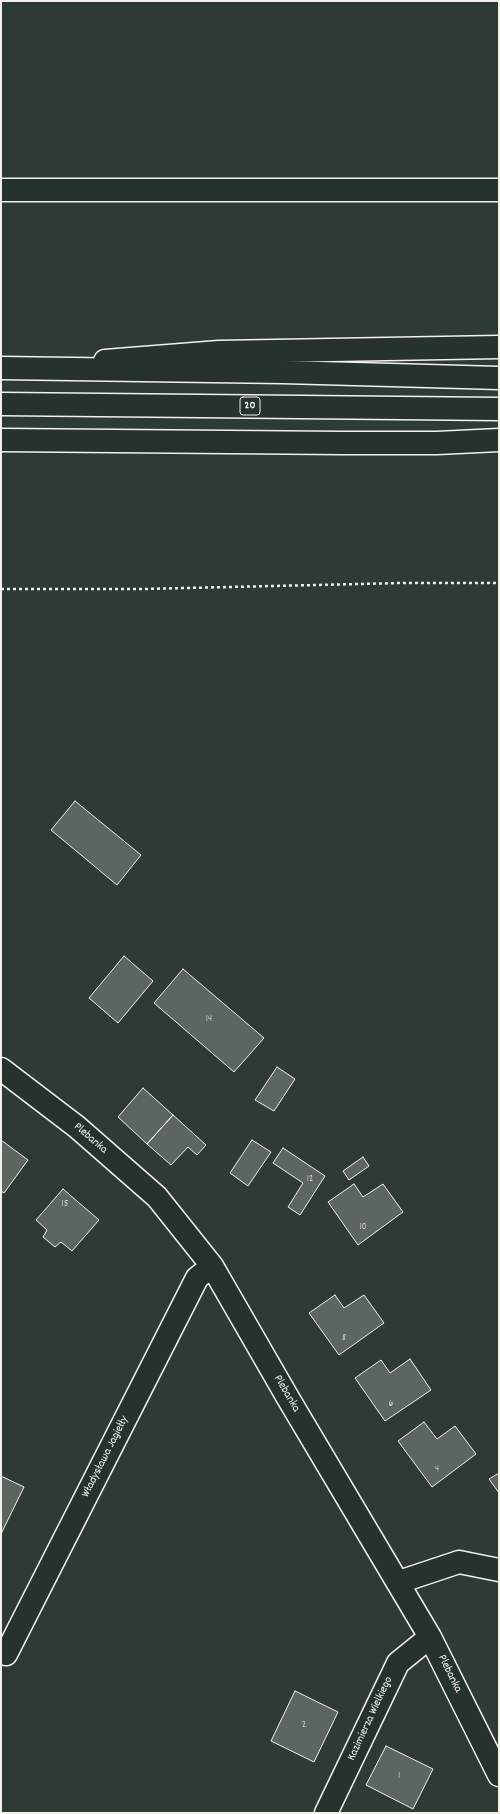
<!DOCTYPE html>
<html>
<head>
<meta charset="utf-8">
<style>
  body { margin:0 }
  #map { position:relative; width:500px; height:1814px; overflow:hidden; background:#2e3b34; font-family:Dekko,sans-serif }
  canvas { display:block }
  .frame { position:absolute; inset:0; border:2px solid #f4f1e8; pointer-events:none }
</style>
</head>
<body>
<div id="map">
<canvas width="500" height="1814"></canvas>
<div class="frame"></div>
</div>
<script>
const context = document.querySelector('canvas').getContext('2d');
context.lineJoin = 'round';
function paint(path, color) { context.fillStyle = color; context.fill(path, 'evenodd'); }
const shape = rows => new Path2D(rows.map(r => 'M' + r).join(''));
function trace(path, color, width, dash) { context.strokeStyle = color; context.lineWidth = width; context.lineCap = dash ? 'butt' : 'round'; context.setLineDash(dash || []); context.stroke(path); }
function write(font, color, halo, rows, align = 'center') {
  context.font = font + ' Dekko,sans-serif'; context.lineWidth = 3; context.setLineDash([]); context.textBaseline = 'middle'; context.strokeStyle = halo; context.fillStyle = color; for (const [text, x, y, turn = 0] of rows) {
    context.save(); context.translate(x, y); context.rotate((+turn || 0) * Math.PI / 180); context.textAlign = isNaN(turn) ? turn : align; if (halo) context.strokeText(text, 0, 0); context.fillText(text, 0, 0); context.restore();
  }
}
const building = shape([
  [75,801,141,855,117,885,51,830,75,801],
  [124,956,153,981,118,1023,89,998,124,956],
  [183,969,264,1038,234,1072,154,1003,183,969],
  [277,1067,295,1079,274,1111,255,1100,277,1067],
  [143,1088,173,1115,147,1144,118,1117,143,1088],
  [173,1115,206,1145,197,1155,188,1147,171,1165,147,1144,173,1115],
  [1,1140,28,1160,4,1193,1,1191,1,1140],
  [252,1140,271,1152,248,1186,230,1173,252,1140],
  [283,1148,325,1176,300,1215,288,1207,303,1183,273,1163,283,1148],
  [363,1157,369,1166,349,1180,343,1171,363,1157],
  [354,1184,363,1197,383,1184,403,1212,358,1245,328,1202,354,1184],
  [63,1189,99,1220,72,1251,61,1242,55,1247,43,1237,47,1230,36,1220,63,1189],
  [335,1295,344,1308,364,1295,384,1323,339,1355,309,1313,335,1295],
  [410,1359,431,1390,385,1421,355,1378,381,1360,390,1373,410,1359],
  [424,1422,437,1439,455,1426,476,1454,432,1487,398,1441,424,1422],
  [499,1473,499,1493,489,1479,499,1473],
  [1,1476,24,1487,1,1534,1,1476],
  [295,1691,338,1712,314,1762,271,1741,295,1691],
  [386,1746,433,1769,413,1809,366,1785,386,1746]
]);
const path = shape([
  [1,589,143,589,402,583,499,583]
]);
const minor = shape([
  [1,190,499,190],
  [105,361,219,352,499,347],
  [1,440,342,443,437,443,499,440],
  [1,1069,77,1127,157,1197,212,1266,288,1398,430,1637,499,1775],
  [399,1582,459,1562,499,1570],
  [6,1654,197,1278,212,1266],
  [326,1813,398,1663,430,1637]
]);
const major = shape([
  [1,368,283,372,499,378],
  [1,404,499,409]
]);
const numberNames = [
  ["14",209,1020],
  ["12",310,1180],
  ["15",65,1205],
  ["10",363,1228],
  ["8",344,1339],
  ["6",391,1405],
  ["4",437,1470],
  ["2",304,1726],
  ["1",399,1777]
];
const shields = [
  [250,406,20]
];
const shieldNames = [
  ["20",250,406]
];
const streetNames = [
  ["Plebanka",90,1139,41],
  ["Plebanka",286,1394,60],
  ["Władysława Jagiełły",106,1457,-63],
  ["Plebanka",449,1674,64],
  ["Kazimierza Wielkiego",371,1719,-65]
];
paint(building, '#5c655e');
trace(building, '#f4f1e8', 1);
trace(minor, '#f4f1e8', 25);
trace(major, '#f4f1e8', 25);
trace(path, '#f4f1e8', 2.5, [3, 3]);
trace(minor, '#26332d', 22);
trace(major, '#26332d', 22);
write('10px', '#cecec6', null, numberNames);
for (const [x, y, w] of shields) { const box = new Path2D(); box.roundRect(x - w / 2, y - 9, w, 18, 3); context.fillStyle = '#26332d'; context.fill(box); trace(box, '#f4f1e8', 1); }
write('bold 11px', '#f4f1e8', null, shieldNames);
write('12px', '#f4f1e8', '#26332d', streetNames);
</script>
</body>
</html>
